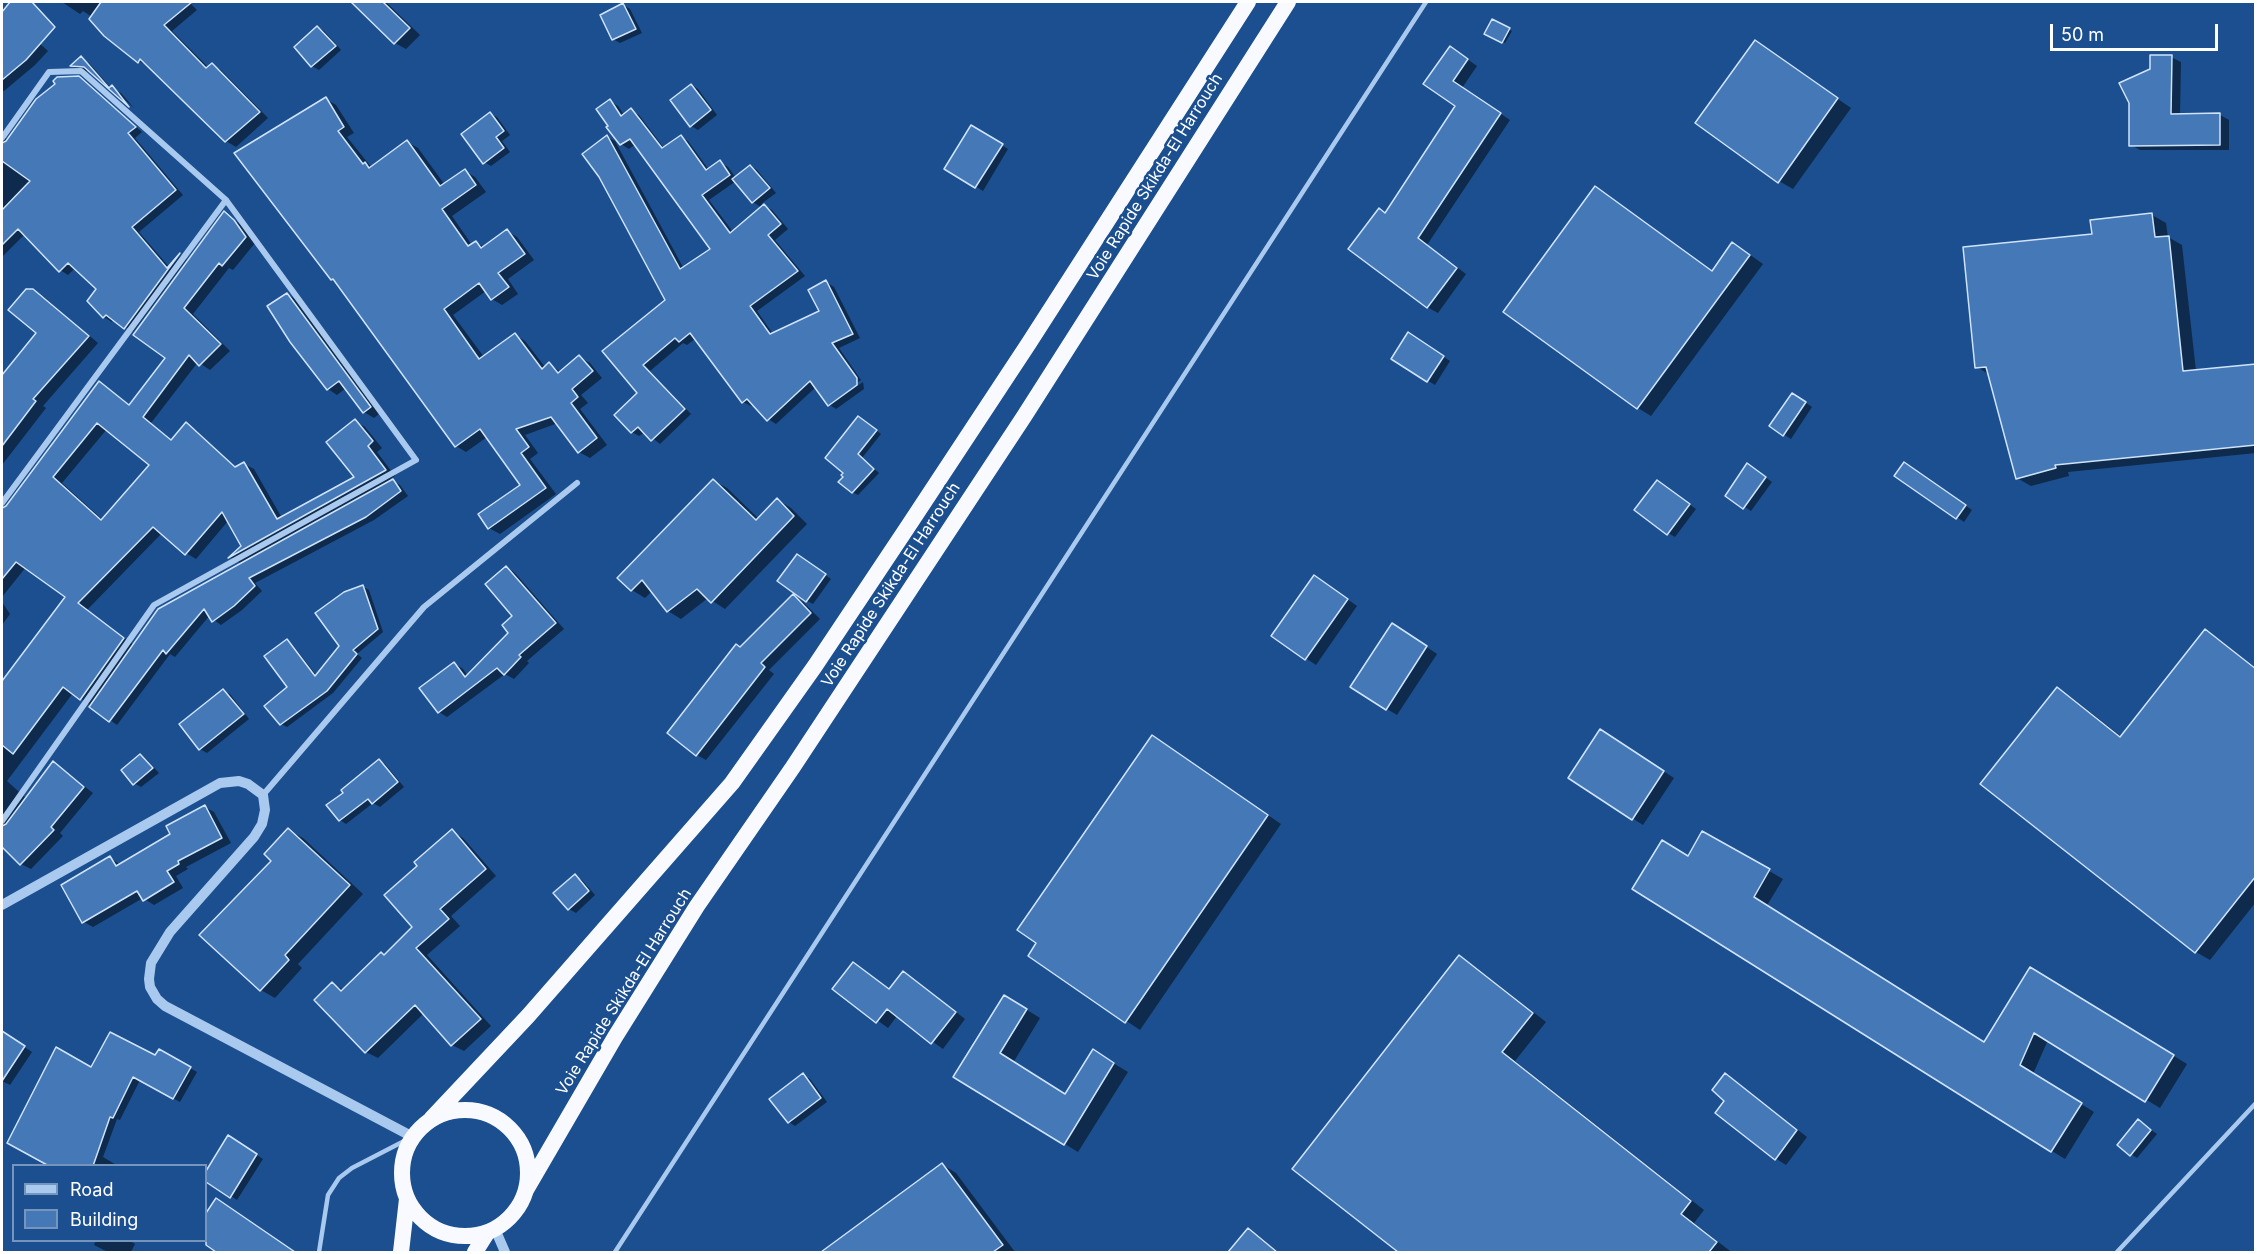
<!DOCTYPE html>
<html>
<head>
<meta charset="utf-8">
<style>
  body { margin:0 }
  #map { position:relative; width:2257px; height:1254px; overflow:hidden; background:#1b4f8f; font-family:Inter,sans-serif }
  canvas { display:block }
  .frame { position:absolute; inset:0; border:3px solid #fff; pointer-events:none }
  .legend { position:absolute; left:12px; top:1164px; width:195px; height:78px; box-sizing:border-box; background:#1b4f8f; border:2px solid #7695bc; margin:0; padding:8px 10px; list-style:none; font-size:18px; color:#fff }
  .legend li { display:flex; align-items:center; gap:12px; height:30px }
  .legend b { width:30px; border:2px solid #7695bc }
  .scale { position:absolute; left:2050px; top:24px; width:168px; height:27px; box-sizing:border-box; border:3px solid #fff; border-top:0; padding-left:8px; font-size:18px; line-height:21px; white-space:nowrap; color:#fff; -webkit-text-stroke:4px #1b4f8f; paint-order:stroke }
</style>
</head>
<body>
<div id="map">
<canvas width="2257" height="1254"></canvas>
<div class="frame"></div>
<ul class="legend">
<li><b style="height:8px;background:#a9c9ee"></b>Road</li>
<li><b style="height:16px;background:#4478b7"></b>Building</li>
</ul>
<div class="scale">50 m</div>
</div>
<script>
const context = document.querySelector('canvas').getContext('2d');
context.lineJoin = 'round';
function paint(path, color) { context.fillStyle = color; context.fill(path, 'evenodd'); }
const shape = rows => new Path2D(rows.map(r => 'M' + r).join(''));
function trace(path, color, width, dash) { context.strokeStyle = color; context.lineWidth = width; context.lineCap = dash ? 'butt' : 'round'; context.setLineDash(dash || []); context.stroke(path); }
function write(font, color, halo, rows, align = 'center') {
  context.font = font + ' Inter,sans-serif'; context.lineWidth = 5; context.setLineDash([]); context.textBaseline = 'middle'; context.strokeStyle = halo; context.fillStyle = color; for (const [text, x, y, turn = 0] of rows) {
    context.save(); context.translate(x, y); context.rotate((+turn || 0) * Math.PI / 180); context.textAlign = isNaN(turn) ? turn : align; if (halo) context.strokeText(text, 0, 0); context.fillText(text, 0, 0); context.restore();
  }
}
const shadow = shape([
  [62,2,189,2,197,10,172,31,209,68,212,65,221,70,268,118,236,147,226,141,149,66,138,61,92,17,83,11,80,14],
  [353,2,386,2,420,35,406,49,395,43],
  [623,5,630,9,642,33,620,43,613,39],
  [2,10,48,51,35,65,4,91,2,90],
  [1493,21,1512,31,1505,43,1486,33],
  [318,27,324,31,341,50,319,70,312,66,296,47],
  [1755,42,1851,108,1793,189,1779,181],
  [1460,54,1477,66,1462,88,1510,120,1427,245,1466,274,1438,313,1427,307,1386,214,1457,106,1426,84],
  [2171,57,2181,62,2180,115,2220,115,2229,120,2229,150,2140,150,2131,145,2151,70],
  [81,58,90,64,111,88,121,93,134,108,92,71,81,71,72,66],
  [79,78,87,83,142,132,135,138,183,195,139,232,170,268,181,255,187,259,133,332,114,319,112,322,104,317,89,301,98,289,75,268,68,275,60,270,25,234,2,257,2,135,16,146],
  [692,85,698,89,717,115,698,130,691,126],
  [326,99,336,105,354,133,347,137,372,168,407,142,418,148,445,185,465,171,475,177,486,192,452,216,472,245,476,242,484,247,507,231,517,237,534,260,508,279,518,294,502,305,492,299,486,291,453,315,484,357,515,335,525,341,545,367,549,364,561,372,579,357,590,363,602,378,581,395,588,403,580,409,607,445,590,458,579,452,558,423,525,435,538,453,530,459,556,494,500,534,489,528,522,485,487,437,466,452,456,446,385,347,236,153],
  [610,101,618,106,624,115,631,110,639,115,664,148,681,137,688,141,709,170,720,162,728,167,736,178,751,166,757,170,776,193,761,204,772,210,788,229,775,240,805,276,757,311,773,334,821,312,826,282,834,287,860,338,839,348,861,380,830,402,830,405,816,387,776,424,768,419,754,404,751,406,743,402,696,338,687,345,683,343,650,371,691,414,660,444,645,432,639,436,632,432,639,393,604,351,667,300,607,137,615,141,684,269,712,250,636,144,629,149,621,144],
  [736,181,753,202,762,208,733,232,709,200],
  [490,114,497,117,510,135,502,141,510,152,491,166,484,162],
  [972,127,1008,149,983,191,946,168],
  [1595,188,1713,272,1746,252,1763,264,1651,416,1638,408],
  [224,213,244,227,255,243,233,270,229,268,193,314,230,351,210,370,198,362,151,423,172,440,186,424,196,430,237,468,244,464,254,469,282,518,356,478,355,421,365,427,382,448,377,452,395,476,390,479,400,485,408,496,374,520,255,583,262,591,242,610,221,625,214,620,210,615,175,657,170,654,117,725,73,693,7,781,27,799,54,763,93,793,60,833,63,836,31,869,21,864,2,845,2,682,67,597,26,567,2,597,2,529,9,533,99,383,130,406,167,358,135,335],
  [107,429,151,465,103,520,62,483],
  [228,521,243,547,231,558,242,564,134,645,87,610,162,533,186,553,196,559],
  [2152,215,2166,223,2168,237,2182,245,2196,371,2256,366,2256,453,2068,472,2069,476,2031,486,2017,478,1990,375,1977,367,2094,235],
  [33,291,44,297,98,343,43,406,46,408,2,465,2,379,38,333],
  [287,294,297,300,380,413,374,418,364,412,346,388,337,395,328,389],
  [1415,338,1450,361,1435,385,1393,359],
  [863,382,864,389,836,409,830,405],
  [1799,398,1812,407,1791,439,1771,426],
  [864,421,881,434,862,458,879,473,858,495,852,492,845,477],
  [1911,468,1972,510,1964,522,1896,476],
  [1754,469,1772,482,1751,511,1727,495],
  [714,481,727,488,759,519,778,500,791,508,807,524,725,609,708,598,681,619,668,611,652,591,645,598,632,590,620,578],
  [1664,486,1696,509,1675,537,1668,533],
  [804,559,831,579,813,604,807,601],
  [507,567,515,573,564,629,527,661,529,663,514,679,505,674,447,717,439,712,454,663,463,669,468,676,511,633,515,616],
  [1325,583,1357,606,1316,665,1273,636],
  [363,587,369,590,383,632,357,654,362,658,333,693,287,727,281,724,289,687,287,641,292,644,317,676,341,647],
  [794,596,803,602,820,619,769,670,774,674,706,760,697,755,741,649],
  [2,602,10,614,2,625],
  [1403,631,1437,654,1397,715,1387,709],
  [2205,631,2219,639,2256,668,2256,902,2210,960,2196,952,2057,689,2071,697,2122,737],
  [223,691,230,694,249,719,207,753,200,749],
  [1611,737,1674,778,1643,825,1570,778],
  [1166,745,1281,824,1140,1030,1030,956],
  [140,756,147,760,159,773,141,787,134,783],
  [379,760,385,764,404,787,380,807,373,803,346,824,340,820],
  [205,807,214,812,231,843,186,867,188,869,176,876,183,888,154,905,143,898,93,927,84,922,110,858,121,865,172,834],
  [288,830,303,838,363,894,298,964,302,968,275,998,261,990,273,861],
  [452,831,463,838,496,876,451,916,460,926,427,955,491,1026,464,1051,452,1045,424,1013,378,1058,366,1052,333,984,344,990,385,956,414,928,419,867],
  [1703,833,1783,879,1766,907,1985,1044,2044,977,2187,1064,2160,1108,2048,1040,2033,1074,2094,1112,2065,1159,2052,1151,1689,858],
  [575,876,582,880,595,895,576,913,569,909],
  [1459,957,1473,965,1546,1022,1515,1061,1704,1210,1694,1223,1730,1251,1729,1252,1400,1252,1294,1169],
  [854,964,890,990,914,979,965,1019,943,1049,897,1016,888,1028,834,989],
  [1019,1005,1040,1018,1013,1063,1066,1095,1093,1051,1128,1072,1078,1152,955,1077],
  [2,1032,32,1052,10,1085,2,1081],
  [159,1051,197,1072,180,1102,140,1080,120,1120,117,1119,103,1157,118,1166,52,1166,92,1069,156,1057],
  [803,1075,810,1079,827,1102,795,1126,789,1122],
  [1735,1081,1807,1137,1786,1165,1775,1158,1726,1100],
  [2138,1121,2157,1134,2137,1158,2131,1154],
  [228,1137,263,1159,237,1200,206,1180,206,1174],
  [943,1165,956,1173,1015,1252,823,1252],
  [217,1199,226,1205,294,1252,229,1252,206,1240,206,1215],
  [1249,1230,1259,1236,1278,1252,1230,1252],
  [96,1240,129,1240,135,1244,131,1252,108,1252,94,1245]
]);
const building = shape([
  [10,2,32,2,55,27,26,60,2,80,2,12,10,2],
  [101,2,192,2,164,25,206,68,212,63,260,112,225,142,140,59,138,63,104,36,89,19,101,2],
  [351,2,383,2,410,28,394,44,351,2],
  [623,3,636,29,612,40,600,15,623,3],
  [1492,19,1510,28,1502,43,1484,34,1492,19],
  [317,26,336,46,311,67,294,47,317,26],
  [1755,40,1838,98,1778,183,1695,123,1755,40],
  [1450,46,1468,59,1453,81,1501,113,1418,238,1457,268,1427,308,1348,249,1379,208,1385,213,1455,106,1423,84,1450,46],
  [2150,55,2172,55,2171,114,2220,113,2220,145,2129,146,2129,103,2119,83,2150,69,2150,55],
  [81,56,109,88,112,85,129,107,84,67,70,66,81,56],
  [79,76,136,127,128,133,176,190,132,227,167,268,180,253,124,329,106,315,103,318,87,301,96,289,68,263,59,272,18,229,2,245,2,210,30,181,2,161,2,143,6,141,36,99,55,84,53,81,57,77,79,76],
  [691,84,711,110,690,127,670,100,691,84],
  [326,97,344,127,338,131,363,164,365,162,369,168,407,140,440,186,465,169,476,185,442,209,468,246,476,241,481,248,507,229,525,254,498,273,509,287,491,300,479,283,444,309,479,359,515,333,542,369,549,362,558,373,579,355,593,371,572,389,578,397,571,403,597,438,578,453,551,417,516,429,529,447,521,453,546,488,488,529,478,514,520,485,480,429,455,447,333,279,331,280,234,153,326,97],
  [610,99,621,116,631,108,662,148,681,135,706,170,720,160,730,175,702,195,730,233,764,204,781,224,768,235,798,271,750,306,770,334,819,311,808,290,826,280,853,334,832,343,857,378,857,385,828,406,810,381,767,421,747,399,742,403,690,333,679,342,675,338,643,365,685,409,651,441,638,427,631,433,614,415,637,393,602,351,665,300,599,177,582,154,607,135,680,269,710,249,630,139,620,145,606,127,608,126,596,109,610,99],
  [490,112,504,131,496,137,504,148,483,164,461,134,490,112],
  [971,125,1003,144,975,188,944,169,971,125],
  [750,165,770,188,752,203,732,179,750,165],
  [1595,186,1712,271,1732,242,1750,255,1637,409,1503,312,1595,186],
  [224,211,234,220,246,237,222,266,219,263,184,308,221,344,199,366,189,355,143,417,171,440,186,422,235,467,244,462,277,519,354,477,326,442,355,419,373,441,368,446,386,470,228,558,241,546,222,512,185,555,153,527,78,603,124,638,80,700,63,687,13,754,2,745,2,681,65,597,16,562,2,579,2,508,6,506,99,381,129,405,165,358,133,335,224,211],
  [97,423,149,465,101,520,53,477,97,423],
  [2152,213,2155,237,2169,236,2183,371,2256,364,2256,445,2055,465,2056,468,2016,479,1986,367,1975,368,1963,247,2092,234,2090,220,2152,213],
  [26,289,33,289,89,336,33,399,36,401,2,446,2,375,36,333,8,310,26,289],
  [287,293,371,407,363,413,339,381,327,390,290,342,267,306,287,293],
  [1408,332,1444,356,1427,382,1391,359,1408,332],
  [1792,393,1806,402,1783,436,1769,426,1792,393],
  [858,416,877,430,858,454,874,469,852,493,838,482,843,477,841,475,843,473,825,458,858,416],
  [1904,462,1966,505,1956,519,1894,476,1904,462],
  [1747,463,1766,477,1743,509,1725,496,1747,463],
  [393,479,401,491,366,517,249,578,255,586,234,606,212,622,204,609,166,654,163,650,109,722,89,707,158,609,393,479],
  [713,479,756,520,777,498,794,516,711,603,697,589,667,612,642,580,631,591,617,578,713,479],
  [1657,480,1690,504,1667,535,1634,510,1657,480],
  [797,554,826,574,806,602,777,581,797,554],
  [506,566,556,623,519,655,521,657,504,675,497,668,438,713,419,688,454,662,465,677,508,633,502,625,512,616,485,584,506,566],
  [1314,575,1348,599,1305,660,1271,636,1314,575],
  [363,585,378,629,353,650,357,654,327,691,280,725,264,706,287,687,264,656,287,639,315,676,339,646,315,613,344,592,363,585],
  [793,594,811,613,761,663,765,667,696,756,667,733,736,644,740,647,793,594],
  [1392,623,1427,646,1386,710,1350,687,1392,623],
  [2205,629,2256,669,2256,876,2195,953,1980,784,2057,687,2120,737,2205,629],
  [223,689,244,714,199,750,179,724,223,689],
  [1600,729,1664,771,1632,820,1568,778,1600,729],
  [1152,735,1268,815,1125,1023,1028,956,1036,943,1017,930,1152,735],
  [140,754,153,768,133,785,121,770,140,754],
  [379,759,398,782,372,804,368,799,339,821,326,805,343,793,341,790,379,759],
  [53,761,84,787,51,827,54,830,20,865,2,847,2,826,6,824,53,761],
  [205,805,222,838,178,861,179,864,167,871,174,882,143,901,137,891,82,923,61,885,110,856,116,866,170,834,166,826,205,805],
  [288,828,350,885,285,955,289,960,260,991,199,935,271,861,264,854,288,828],
  [452,829,486,869,440,909,449,919,416,948,481,1019,451,1046,415,1005,365,1053,314,1000,332,982,341,991,381,952,384,955,412,927,384,895,417,866,414,862,452,829],
  [1702,831,1770,869,1754,897,1984,1042,2030,967,2174,1055,2145,1102,2034,1033,2020,1065,2082,1103,2051,1152,1632,889,1662,840,1688,856,1702,831],
  [575,874,589,891,568,910,553,893,575,874],
  [1459,955,1533,1013,1502,1052,1691,1201,1681,1214,1717,1242,1709,1252,1398,1252,1292,1169,1459,955],
  [853,962,889,989,903,971,956,1012,931,1044,887,1009,876,1023,832,989,853,962],
  [1004,995,1027,1009,1000,1053,1065,1094,1093,1049,1114,1063,1064,1145,953,1077,1004,995],
  [2,1031,25,1046,2,1081,2,1031],
  [110,1032,155,1055,159,1049,191,1067,173,1099,133,1077,113,1118,110,1117,93,1166,49,1166,7,1143,56,1047,91,1067,110,1032],
  [803,1073,821,1098,788,1123,769,1099,803,1073],
  [1725,1073,1797,1130,1775,1160,1715,1113,1724,1101,1712,1090,1725,1073],
  [2138,1119,2151,1130,2130,1156,2117,1145,2138,1119],
  [228,1135,257,1154,230,1198,206,1182,206,1171,228,1135],
  [942,1163,1003,1245,993,1252,821,1252,942,1163],
  [216,1198,295,1252,216,1252,206,1245,206,1213,216,1198],
  [1248,1228,1277,1252,1228,1252,1248,1228]
]);
const service = shape([
  [319,1252,328,1195,339,1178,352,1168,410,1138],
  [615,1252,1426,2],
  [2117,1252,2256,1103]
]);
const minor = shape([
  [2,138,49,72,81,71,226,200,416,460,154,605,2,821],
  [2,503,226,200],
  [263,795,424,607,577,483]
]);
const tertiary = shape([
  [2,905,220,783,239,781,248,784,263,795,265,810,262,824,254,837,170,932,151,963,149,979,150,987,157,999,165,1006,413,1137],
  [495,1229,505,1252]
]);
const trunk = shape([
  '402 1173a63 63 0 1 1 126 0a63 63 0 1 1-126 0Z',
  [431,1119,528,1016,732,783,815,666,909,525,1029,343,1248,2],
  [526,1190,615,1037,697,906,793,767,1025,415,1288,2],
  [401,1252,407,1199],
  [475,1252,487,1233]
]);
const streetNames = [
  ["Voie Rapide Skikda-El Harrouch",1155,177,-58],
  ["Voie Rapide Skikda-El Harrouch",891,585,-57],
  ["Voie Rapide Skikda-El Harrouch",624,992,-58]
];
paint(shadow, '#0007');
paint(building, '#4478b7');
trace(building, '#cfe3fa', 1.5);
trace(service, '#a9c9ee', 4.5);
trace(minor, '#a9c9ee', 6);
trace(tertiary, '#a9c9ee', 10);
trace(trunk, '#f8faff', 16);
write('16px', '#fff', '#1b4f8f', streetNames);
</script>
</body>
</html>
